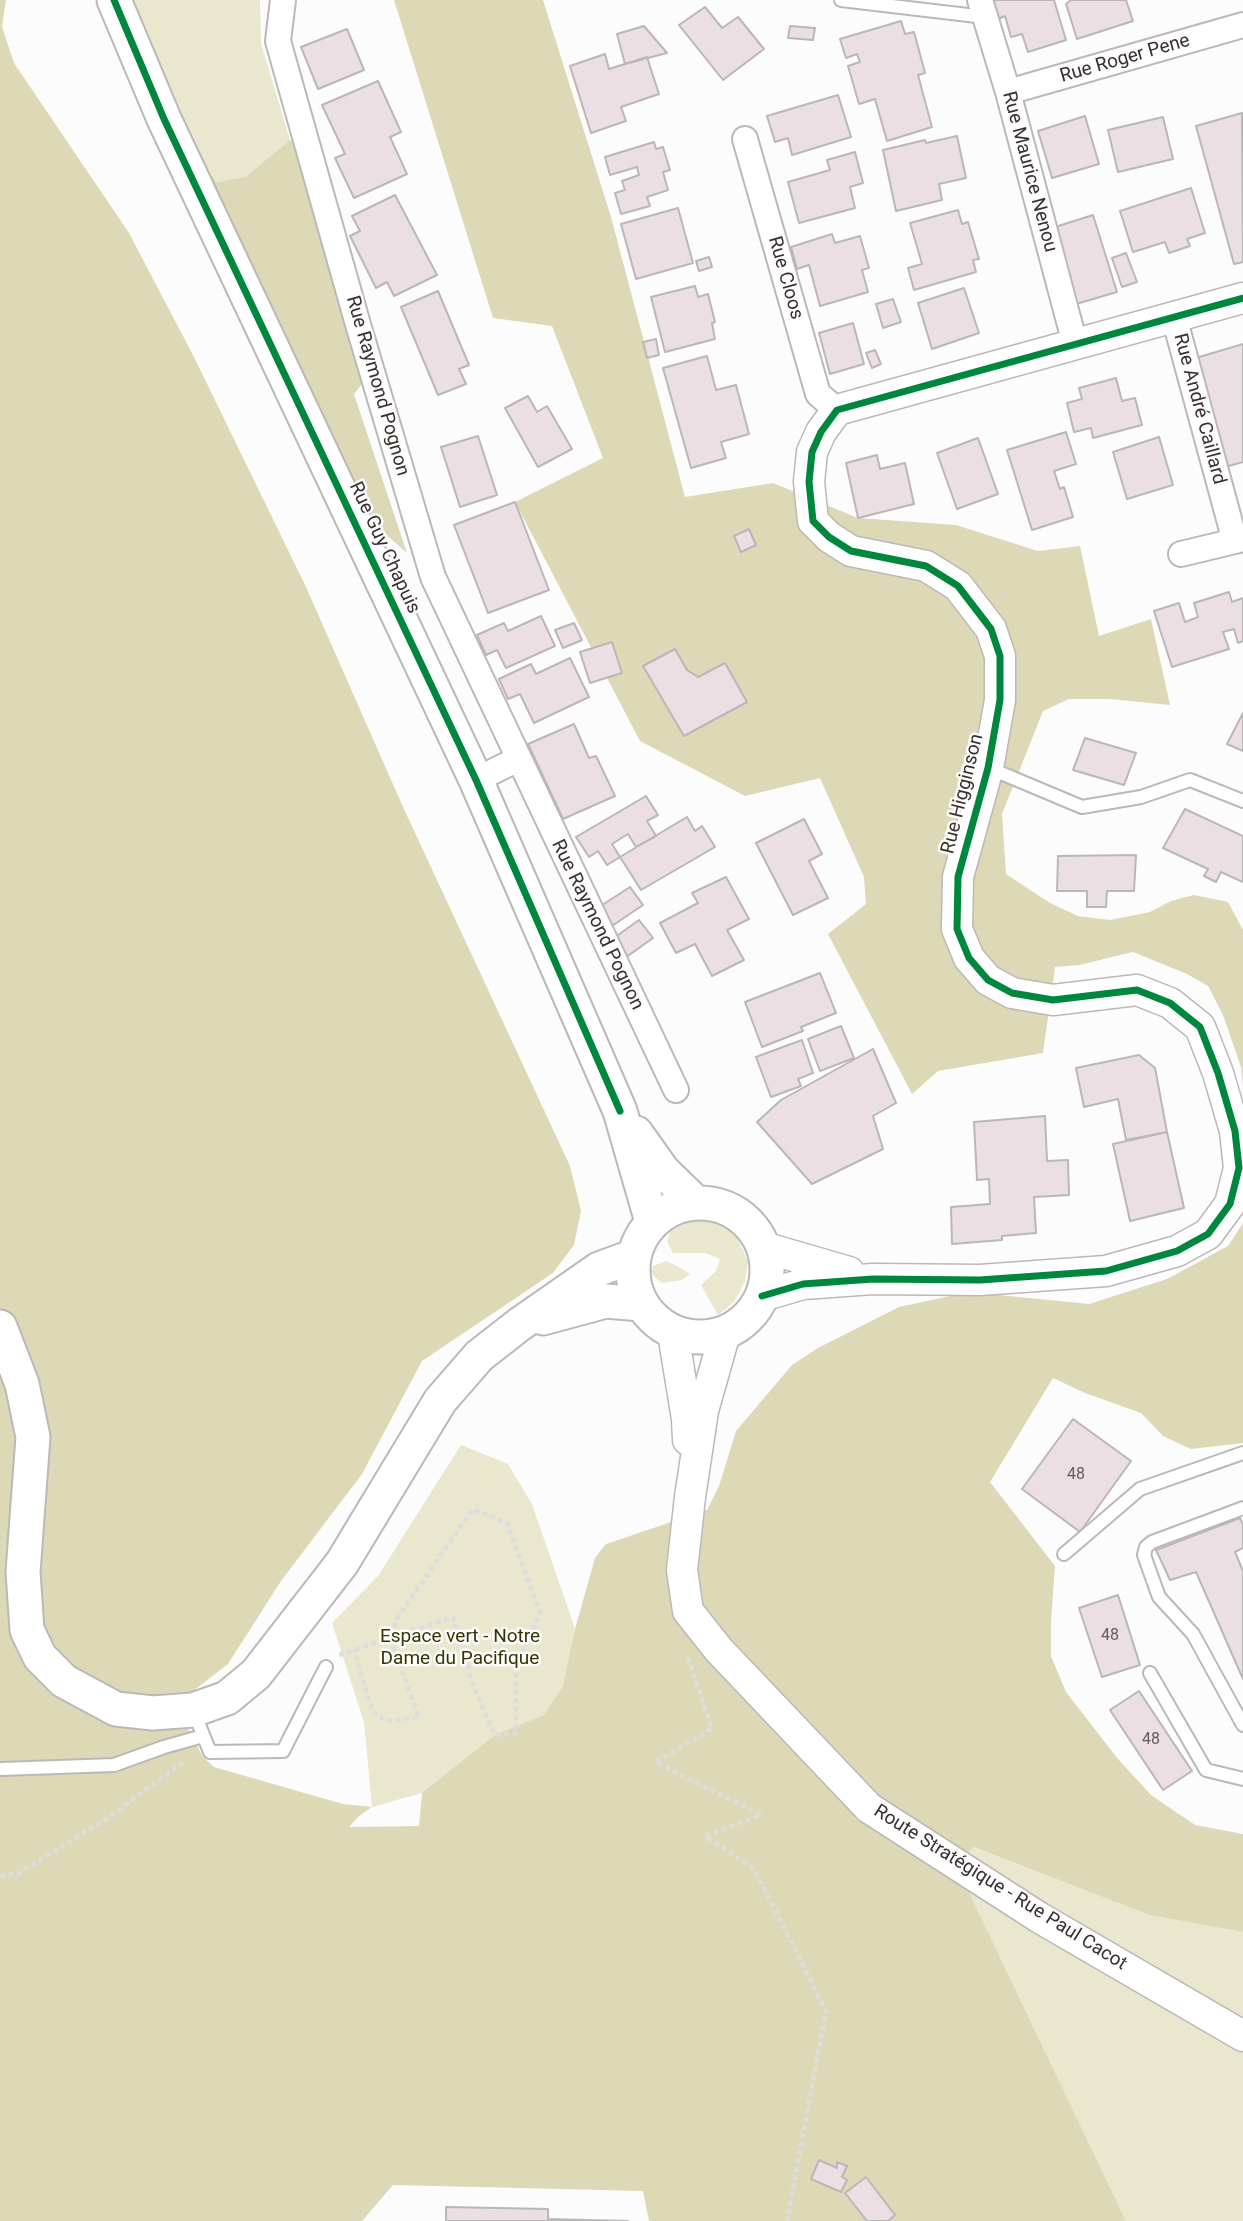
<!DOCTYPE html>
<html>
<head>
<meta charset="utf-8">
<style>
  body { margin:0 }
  canvas { display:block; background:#fcfcfc }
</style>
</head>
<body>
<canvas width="1243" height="2221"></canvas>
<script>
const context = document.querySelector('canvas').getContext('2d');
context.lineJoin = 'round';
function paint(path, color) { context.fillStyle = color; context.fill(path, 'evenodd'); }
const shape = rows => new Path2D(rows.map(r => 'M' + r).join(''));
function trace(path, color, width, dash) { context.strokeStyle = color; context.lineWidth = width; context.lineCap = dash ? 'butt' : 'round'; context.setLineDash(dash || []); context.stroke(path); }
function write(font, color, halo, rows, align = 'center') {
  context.font = font + ' Roboto,sans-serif'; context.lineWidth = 5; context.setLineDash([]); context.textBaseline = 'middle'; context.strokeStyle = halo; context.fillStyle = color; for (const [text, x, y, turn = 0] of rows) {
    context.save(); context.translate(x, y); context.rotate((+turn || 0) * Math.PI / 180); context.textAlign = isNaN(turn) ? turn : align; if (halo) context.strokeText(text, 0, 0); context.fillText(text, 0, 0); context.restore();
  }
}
const green = shape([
  [114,0,260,0,261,43,290,140,245,177,217,182,164,119],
  [691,1221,711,1221,727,1227,737,1238,748,1261,745,1281,734,1302,718,1315,701,1285,716,1271,720,1259,705,1253,673,1253,667,1241,673,1225],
  [666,1261,677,1266,690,1274,682,1280,662,1283,650,1273,653,1266],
  [461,1445,508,1464,532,1504,575,1629,564,1686,532,1733,422,1793,372,1807,364,1722,332,1623,378,1576],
  [972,1847,1149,1915,1243,1932,1243,2221,1126,2221,956,1865]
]);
const forest = shape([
  [0,0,6,0,2,27,14,63,129,233,194,357,306,587,403,807,570,1166,581,1211,574,1245,553,1273,422,1361,362,1474,281,1581,228,1664,188,1695,187,1726,203,1757,214,1767,343,1804,372,1807,359,1816,349,1827,419,1826,422,1793,495,1735,544,1715,563,1686,575,1629,595,1558,606,1544,707,1510,719,1486,736,1431,792,1365,818,1348,899,1307,969,1292,1089,1304,1167,1279,1228,1246,1243,1223,1243,1443,1191,1449,1163,1436,1141,1413,1085,1393,1053,1378,990,1482,1055,1566,1051,1622,1051,1656,1066,1692,1118,1759,1151,1795,1195,1825,1243,1834,1243,1932,1149,1915,973,1847,956,1865,1126,2221,649,2221,643,2191,393,2185,362,2221,0,2221],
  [394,0,543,0,611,217,685,497,773,483,858,518,956,525,1038,551,1080,546,1099,636,1151,619,1170,705,1110,699,1069,699,1043,711,1002,814,1006,874,1050,903,1078,916,1110,920,1150,912,1171,901,1194,895,1228,902,1243,930,1243,1087,1241,1067,1223,1015,1208,986,1187,974,1133,952,1079,965,1055,967,1043,1053,938,1071,912,1094,828,934,866,904,864,877,820,778,745,796,640,741,515,502,603,458,552,326,493,318],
  [164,119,217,182,245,177,290,140,308,147,372,371,354,394,407,553,341,495]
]);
const building = shape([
  [992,0,1054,0,1066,40,1028,52,1022,34,1011,37,1005,16,998,19,992,0],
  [1071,0,1126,0,1133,21,1077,39,1066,4,1071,0],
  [705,7,722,28,738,17,764,49,723,80,679,25,705,7],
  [901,21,905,34,914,32,925,73,918,75,932,127,887,141,875,99,859,104,848,66,860,62,857,54,846,58,840,39,901,21],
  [644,26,667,53,625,64,617,34,644,26],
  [790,26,815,28,813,40,788,38,790,26],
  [347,29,364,70,318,89,301,47,347,29],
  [605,54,609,69,647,57,659,94,621,107,626,121,591,133,570,66,605,54],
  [378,81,401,132,390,137,407,174,354,198,335,158,345,154,322,105,378,81],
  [838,95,851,137,792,155,788,138,775,142,767,116,838,95],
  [1242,113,1243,262,1234,264,1196,126,1242,113],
  [1085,116,1099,164,1052,178,1038,131,1085,116],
  [1163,117,1173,159,1118,172,1108,130,1163,117],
  [957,136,966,178,939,184,942,200,896,211,883,150,925,140,926,143,957,136],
  [654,142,656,149,663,147,670,170,663,172,668,190,647,197,650,206,621,214,615,193,625,190,622,181,639,175,637,167,610,175,605,157,654,142],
  [855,152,863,183,850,187,855,208,799,223,788,182,830,170,827,160,855,152],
  [1191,188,1205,233,1187,239,1190,246,1169,253,1165,242,1133,252,1120,211,1191,188],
  [395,195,437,275,394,296,387,282,376,288,350,236,360,231,352,216,395,195],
  [678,208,693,263,636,279,621,224,678,208],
  [958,210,962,224,968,222,979,259,973,260,976,272,914,290,908,268,922,264,910,223,958,210],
  [1093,215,1117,292,1076,304,1052,228,1093,215],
  [832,234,835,243,860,236,869,268,862,270,868,292,820,306,809,265,797,269,791,247,832,234],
  [1126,253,1137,282,1122,287,1112,258,1126,253],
  [709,257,712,267,699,271,696,261,709,257],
  [695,286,698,297,708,294,715,322,712,323,715,339,665,352,651,297,695,286],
  [964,288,979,333,932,349,918,303,964,288],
  [438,291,469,365,459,369,466,384,438,395,401,307,438,291],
  [893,299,901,322,883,328,876,304,893,299],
  [853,323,864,364,830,374,819,333,853,323],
  [656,339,659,355,647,358,643,342,656,339],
  [1243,344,1243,462,1225,467,1196,358,1243,344],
  [875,350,881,364,872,368,866,353,875,350],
  [707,356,716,390,736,385,749,434,721,442,726,458,691,468,663,368,707,356],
  [1116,378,1122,401,1135,398,1142,425,1093,438,1091,428,1074,432,1067,403,1082,399,1079,388,1116,378],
  [528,396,537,412,547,406,572,449,538,467,505,408,528,396],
  [1066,432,1076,464,1054,471,1060,489,1064,487,1073,517,1032,530,1007,450,1066,432],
  [478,436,497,495,460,507,441,447,478,436],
  [1159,437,1173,485,1127,499,1113,452,1159,437],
  [978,438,998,494,957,509,937,453,978,438],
  [877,455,880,469,905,463,914,504,858,518,846,463,877,455],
  [515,502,549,590,488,613,454,525,515,502],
  [749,529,756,545,741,552,734,536,749,529],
  [1229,592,1232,602,1243,598,1243,641,1238,643,1234,629,1223,632,1229,649,1172,667,1154,611,1179,603,1185,622,1198,617,1194,603,1229,592],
  [541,616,555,646,506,668,497,650,486,655,477,635,504,623,508,631,541,616],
  [574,623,582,640,563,648,555,630,574,623],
  [612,642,622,673,590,683,580,652,612,642],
  [675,649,687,670,698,677,725,663,747,702,684,736,643,666,675,649],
  [570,658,589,697,534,723,520,694,508,699,499,679,531,664,536,674,570,658],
  [1243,713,1243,751,1227,744,1243,713],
  [574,724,589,758,596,756,615,796,563,819,528,744,574,724],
  [1085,738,1136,753,1124,785,1073,770,1085,738],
  [646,796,658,815,647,821,656,836,636,847,628,834,612,844,620,857,607,865,598,851,589,857,576,837,646,796],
  [1185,809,1243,836,1243,882,1221,872,1216,882,1204,876,1208,869,1163,848,1185,809],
  [687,817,695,831,702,826,715,847,641,890,620,857,687,817],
  [804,819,822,854,809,861,828,898,793,915,756,843,804,819],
  [1136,855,1134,891,1107,891,1106,907,1087,907,1087,891,1057,891,1058,856,1136,855],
  [726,877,749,919,727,930,744,960,712,976,695,944,676,953,660,923,698,903,692,893,726,877],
  [630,887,643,905,609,928,596,909,630,887],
  [639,920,653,938,625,958,611,940,639,920],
  [820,973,836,1013,801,1027,803,1031,762,1047,745,1002,820,973],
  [841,1026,854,1058,820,1071,808,1039,841,1026],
  [802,1040,813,1073,798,1079,801,1086,771,1097,756,1057,802,1040],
  [873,1049,896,1103,873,1116,883,1149,812,1184,757,1122,781,1100,873,1049],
  [1139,1055,1155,1068,1167,1132,1126,1140,1118,1099,1084,1107,1076,1068,1139,1055],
  [1045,1116,1047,1161,1068,1160,1069,1195,1034,1197,1036,1233,1002,1236,1002,1240,952,1244,951,1207,990,1204,989,1179,977,1180,974,1122,1045,1116],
  [1167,1132,1184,1208,1130,1221,1113,1144,1167,1132],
  [1073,1419,1131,1461,1080,1532,1022,1489,1073,1419],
  [1240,1518,1243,1525,1243,1548,1235,1552,1243,1571,1243,1679,1196,1572,1170,1580,1156,1550,1240,1518],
  [1118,1595,1140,1665,1102,1677,1079,1608,1118,1595],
  [1139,1691,1192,1771,1163,1790,1110,1710,1139,1691],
  [819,2160,837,2168,837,2162,847,2166,842,2177,847,2180,841,2192,811,2179,819,2160],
  [866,2177,895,2215,888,2221,867,2221,845,2193,866,2177],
  [446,2207,548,2209,548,2219,628,2221,446,2221,446,2207]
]);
const path = shape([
  [339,1655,453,1617,473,1686,495,1735,516,1734,516,1668,540,1613,507,1523,473,1509,398,1617,390,1638,419,1717,386,1721,372,1711,354,1650],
  [688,1657,712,1729,655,1762,761,1815,705,1836,755,1870,826,2011,787,2221],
  [0,1876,19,1873,106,1819,183,1762]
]);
const service = shape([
  [841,0,985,17],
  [989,768,1082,807,1141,797,1190,780,1243,801],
  [1243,1508,1152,1542,1146,1547,1144,1555,1159,1597,1193,1634,1243,1725],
  [1064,1554,1140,1489,1243,1453],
  [1150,1673,1206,1770,1243,1779],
  [193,1710,210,1752,283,1751,326,1667],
  [2,1769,114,1765,164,1747,203,1736]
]);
const minor = shape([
  [283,0,278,41,357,321,433,577,676,1090],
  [980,0,1008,92,1075,344],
  [1008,92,1243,25],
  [745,139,818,394,837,410],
  [1174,317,1235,541,1243,539],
  [1181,554,1235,541],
  [476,780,518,759]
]);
const tertiary = shape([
  [763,1247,849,1272],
  [762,1296,803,1284,873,1279,980,1280,1106,1271,1177,1251,1208,1234,1230,1204,1239,1168,1235,1131,1218,1073,1200,1027,1170,1003,1137,990,1053,1000,1012,993,988,980,969,958,957,929,958,877,988,768,1000,700,1000,656,991,629,958,586,926,566,851,551,829,537,813,521,809,482,812,452,821,432,837,410,1243,298],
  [673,1333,687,1419,688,1440],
  [725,1333,703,1411,690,1497,682,1570,688,1611,718,1649,869,1808,1040,1918,1243,2036]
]);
const secondary = shape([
  [114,0,164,119,476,780,620,1111,652,1222],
  [636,1133,663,1171,696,1203],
  '633 1270a67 67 0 1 1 134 0a67 67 0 1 1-134 0Z',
  [543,1318,606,1301,641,1304],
  [0,1327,22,1384,33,1437,23,1572,27,1630,40,1657,64,1681,116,1709,153,1713,193,1710,227,1698,256,1674,342,1563,440,1401,479,1356,520,1324,599,1269,634,1256]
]);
const cycleway = shape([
  [114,0,164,119,476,780,620,1111],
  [762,1296,803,1284,873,1279,980,1280,1106,1271,1177,1251,1208,1234,1230,1204,1239,1168,1235,1131,1218,1073,1200,1027,1170,1003,1137,990,1053,1000,1012,993,988,980,969,958,957,929,958,877,988,768,1000,700,1000,656,991,629,958,586,926,566,851,551,829,537,813,521,809,482,812,452,821,432,837,410,1243,298]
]);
const numberNames = [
  ["48",1076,1475],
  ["48",1110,1636],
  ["48",1151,1740]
];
const streetNames = [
  ["Rue Roger Pene",1125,59,-16],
  ["Rue Maurice Nenou",1029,172,75],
  ["Rue Cloos",785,278,74],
  ["Rue Raymond Pognon",377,386,74],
  ["Rue André Caillard",1199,409,75],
  ["Rue Guy Chapuis",384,548,65],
  ["Rue Higginson",963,794,-76],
  ["Rue Raymond Pognon",597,925,64],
  ["Route Stratégique - Rue Paul Cacot",1000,1888,32]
];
const parkNames = [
  ["Espace vert - Notre",460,1637],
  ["Dame du Pacifique",460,1659]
];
paint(green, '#eae7cf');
paint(forest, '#ddd9b6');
paint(building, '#ecdfe3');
trace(building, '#bbb6b8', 2);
trace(service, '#bcb8b7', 16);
trace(minor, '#bcb8b7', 28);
trace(tertiary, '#bcb8b7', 33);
trace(secondary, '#bcb8b7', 37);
trace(path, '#ddd', 4.5, [5, 3.5]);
trace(service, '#fff', 12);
trace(minor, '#fff', 24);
trace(tertiary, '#fff', 30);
trace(secondary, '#fff', 33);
trace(cycleway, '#00873e', 7);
write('16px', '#665b5a', null, numberNames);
write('19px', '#392f2d', '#fcfcfc', streetNames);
write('19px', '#393300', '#fcfcfc', parkNames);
</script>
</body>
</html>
